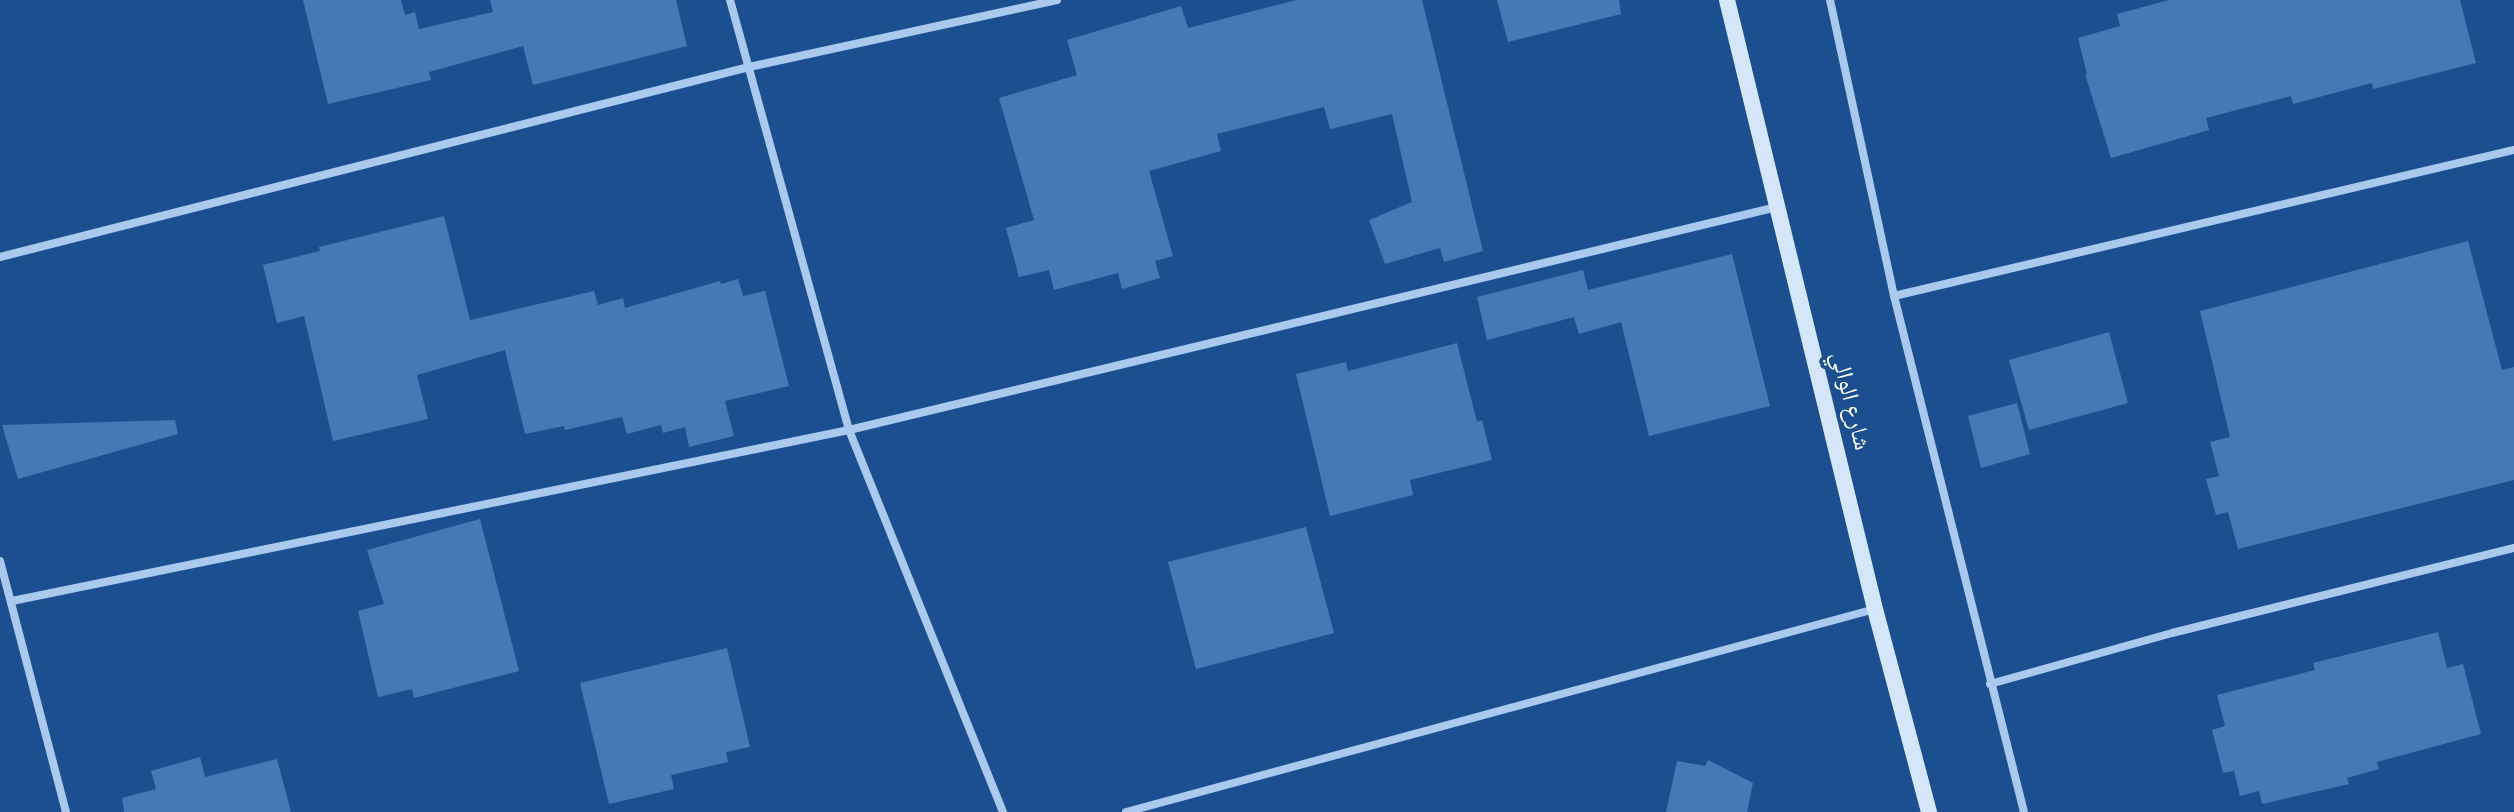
<!DOCTYPE html>
<html>
<head>
<meta charset="utf-8">
<style>
  body { margin:0 }
  canvas { display:block; background:#1b4f8f }
</style>
</head>
<body>
<canvas width="2514" height="812"></canvas>
<script>
const context = document.querySelector('canvas').getContext('2d');
context.lineJoin = 'round';
function paint(path, color) { context.fillStyle = color; context.fill(path, 'evenodd'); }
const shape = rows => new Path2D(rows.map(r => 'M' + r).join(''));
function trace(path, color, width, dash) { context.strokeStyle = color; context.lineWidth = width; context.lineCap = dash ? 'butt' : 'round'; context.setLineDash(dash || []); context.stroke(path); }
function write(font, color, halo, rows, align = 'center') {
  context.font = font + ' "Archivo Narrow","Noto Naskh Arabic",sans-serif'; context.lineWidth = 7; context.setLineDash([]); context.textBaseline = 'middle'; context.strokeStyle = halo; context.fillStyle = color; for (const [text, x, y, turn = 0] of rows) {
    context.save(); context.translate(x, y); context.rotate((+turn || 0) * Math.PI / 180); context.textAlign = isNaN(turn) ? turn : align; if (halo) context.strokeText(text, 0, 0); context.fillText(text, 0, 0); context.restore();
  }
}
const building = shape([
  [303,0,401,0,405,15,415,12,419,29,493,12,490,0,676,0,687,46,533,85,523,46,429,72,431,80,328,104],
  [1296,0,1422,0,1483,251,1444,262,1440,248,1385,264,1369,220,1412,202,1392,114,1330,129,1324,107,1217,134,1221,151,1149,171,1173,256,1155,261,1160,278,1122,289,1118,273,1054,290,1049,270,1019,277,1006,228,1034,220,999,98,1077,75,1067,40,1181,6,1188,28],
  [1497,0,1619,0,1621,14,1508,42],
  [2169,0,2460,0,2476,63,2373,89,2372,83,2293,104,2291,96,2206,118,2209,130,2111,158,2085,74,2087,74,2078,38,2120,26,2117,14],
  [444,216,470,320,594,291,598,305,623,298,625,308,720,281,721,284,738,279,743,296,765,291,789,386,725,401,734,436,689,447,685,427,663,433,661,425,627,434,622,417,565,430,564,426,525,434,505,350,417,375,428,419,333,441,304,316,277,323,263,265,320,251,319,247],
  [2468,241,2502,370,2514,367,2514,480,2238,549,2228,512,2216,515,2206,479,2219,476,2210,442,2230,437,2200,311],
  [1732,254,1770,406,1649,436,1621,322,1579,334,1574,317,1487,340,1477,297,1583,270,1588,290],
  [2109,332,2128,403,2029,430,2009,360],
  [1457,343,1477,422,1482,420,1492,460,1410,480,1413,495,1330,516,1296,374,1346,362,1348,371],
  [2017,403,2030,454,1981,468,1968,416],
  [175,420,178,434,18,479,2,425],
  [480,519,519,671,414,698,412,689,378,697,358,611,384,604,367,550],
  [1306,527,1334,633,1196,669,1168,562],
  [2438,632,2447,668,2463,664,2481,734,2377,762,2379,769,2347,778,2349,784,2262,804,2259,791,2240,796,2234,771,2223,773,2212,730,2225,726,2217,695,2315,670,2313,663],
  [727,648,750,747,726,752,728,762,671,775,674,789,609,804,580,683],
  [200,757,205,777,277,759,291,812,124,812,122,798,156,789,151,771],
  [1708,760,1753,783,1747,812,1666,812,1677,761,1705,766]
]);
const minor = shape([
  [730,0,849,430,1003,812],
  [1830,0,1894,296,2024,812],
  [0,257,749,67,1057,0],
  [1894,296,2514,150],
  [0,561,66,812],
  [12,601,849,430,1777,207],
  [1990,684,2172,633,2514,548],
  [1126,812,1875,609]
]);
const secondary = shape([
  [1727,0,1875,609,1929,812]
]);
const streetNames = [
  ["شارع الوالي",1850,401,76]
];
paint(building, '#4478b7');
trace(minor, '#a9c9ee', 8);
trace(secondary, '#d6e6fa', 16);
write('24px', '#fff', '#1b4f8f', streetNames);
</script>
</body>
</html>
